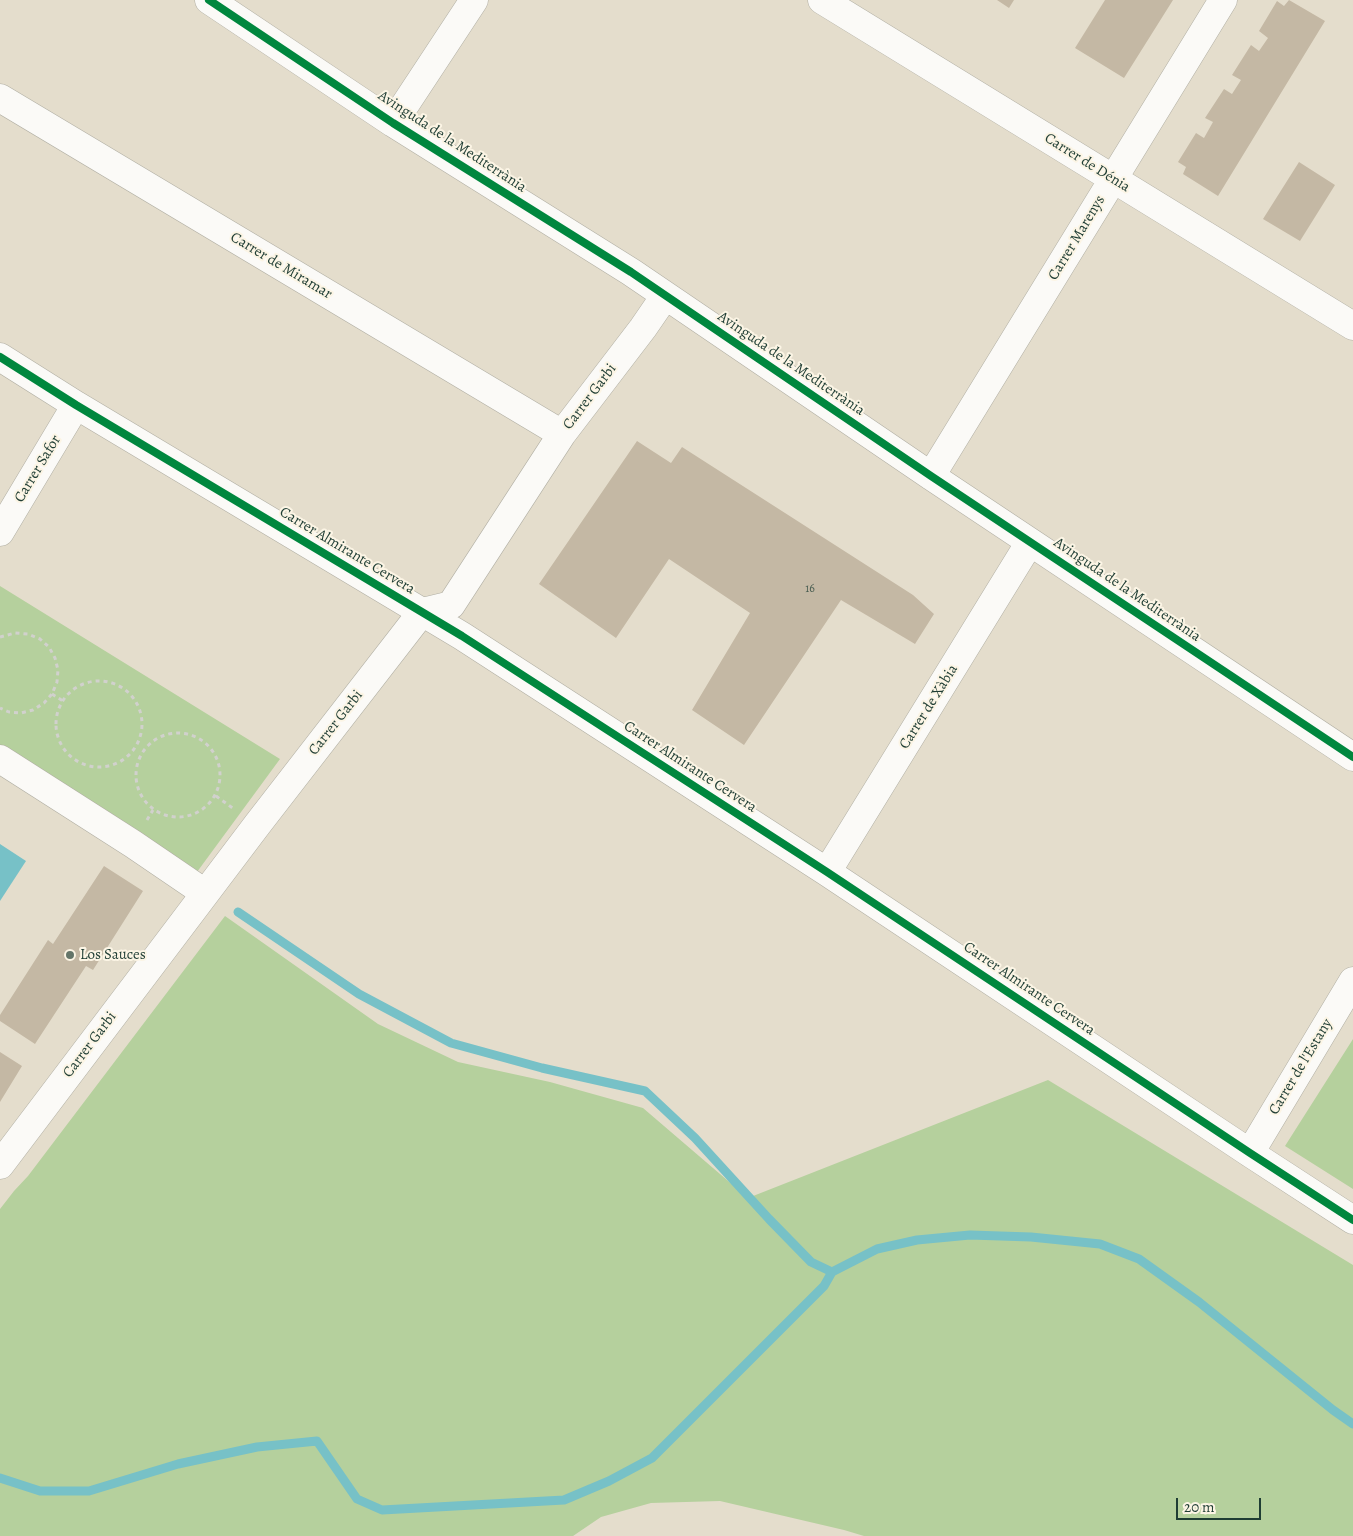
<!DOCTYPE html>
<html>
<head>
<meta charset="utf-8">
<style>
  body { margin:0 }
  #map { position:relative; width:1353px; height:1536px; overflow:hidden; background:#e4ddcc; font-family:Alegreya,serif }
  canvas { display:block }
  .scale { position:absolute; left:1176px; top:1498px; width:85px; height:22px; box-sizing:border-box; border:2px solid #1f3d34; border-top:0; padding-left:6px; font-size:15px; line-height:18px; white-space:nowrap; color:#1f3d34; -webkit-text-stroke:4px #fcf5e5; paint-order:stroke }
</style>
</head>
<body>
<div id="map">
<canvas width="1353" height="1536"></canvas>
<div class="scale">20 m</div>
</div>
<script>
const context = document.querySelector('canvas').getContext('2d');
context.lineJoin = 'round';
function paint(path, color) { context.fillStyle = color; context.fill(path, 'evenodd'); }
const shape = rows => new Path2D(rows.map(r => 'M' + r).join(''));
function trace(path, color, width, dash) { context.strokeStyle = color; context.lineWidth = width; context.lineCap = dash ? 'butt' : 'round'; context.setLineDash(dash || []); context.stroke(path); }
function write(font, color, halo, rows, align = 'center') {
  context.font = font + ' Alegreya,serif'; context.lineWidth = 4; context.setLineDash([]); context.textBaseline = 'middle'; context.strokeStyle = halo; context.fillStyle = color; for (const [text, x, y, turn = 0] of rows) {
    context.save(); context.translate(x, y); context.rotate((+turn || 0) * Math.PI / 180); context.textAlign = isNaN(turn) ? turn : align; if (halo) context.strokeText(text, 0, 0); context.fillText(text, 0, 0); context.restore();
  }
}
const green = shape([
  [0,586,280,759,197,872,0,747],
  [225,916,378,1024,458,1062,550,1082,643,1108,748,1198,1048,1080,1353,1265,1353,1536,864,1536,844,1530,720,1501,651,1503,601,1517,573,1536,0,1536,0,1209,14,1191,28,1176],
  [1353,1039,1353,1189,1285,1146]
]);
const water = shape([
  [0,844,26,861,0,901]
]);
const stream = shape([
  [238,912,359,994,451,1043,542,1068,645,1091,695,1138,769,1219,811,1262,832,1272,877,1249,917,1240,970,1235,1031,1237,1100,1244,1139,1259,1199,1302,1333,1410,1353,1424],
  [0,1478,40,1491,89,1491,178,1464,257,1447,317,1441,357,1499,382,1510,564,1500,609,1481,652,1458,824,1286,832,1272]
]);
const building = shape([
  [997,0,1014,0,1009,8],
  [1105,0,1173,0,1124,78,1075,48],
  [1289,0,1325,21,1218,196,1183,174,1186,167,1178,162,1196,133,1204,138,1213,122,1205,118,1224,89,1232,94,1241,80,1232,75,1251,45,1259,51,1268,38,1259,31,1277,1,1284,6],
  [1299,162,1335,185,1300,241,1263,219],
  [637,441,671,463,682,447,913,595,934,614,915,644,841,600,744,745,692,710,750,613,669,559,616,638,539,584],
  [104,866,143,891,93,970,86,966,35,1044,0,1021,0,1015,48,940,53,944],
  [0,1052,22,1066,0,1102]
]);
const path = shape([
  [0,637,15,633,28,634,40,639,49,647,55,658,58,670,57,682,52,694,44,703,33,710,21,713,9,712,0,708],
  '56 724a43 43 0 1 1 86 0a43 43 0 1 1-86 0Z',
  [52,694,63,701],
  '136 775a42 42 0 1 1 84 0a42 42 0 1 1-84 0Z',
  [216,796,234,809],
  [147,820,153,810]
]);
const minor = shape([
  [209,0,393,123,631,272,931,476,1353,757],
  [822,0,1353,326],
  [0,98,562,434],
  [393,123,474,0],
  [0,357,76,405,462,636,827,872,1250,1153,1353,1220],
  [931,476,1223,0],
  [0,532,76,405],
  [0,759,133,844,205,893],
  [827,872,1030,542],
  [1250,1153,1353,981],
  [0,1165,257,825,422,612,451,605,562,434,643,328,665,296]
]);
const cycleway = shape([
  [209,0,393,123,631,272,931,476,1353,757],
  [0,357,76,405,462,636,827,872,1250,1153,1353,1220]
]);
const markers = [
  [70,955,5,"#647569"]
];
const numberNames = [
  ["16",810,589]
];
const streetNames = [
  ["Avinguda de la Mediterrània",452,142,33],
  ["Carrer de Dénia",1087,163,32],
  ["Carrer Marenys",1077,238,-59],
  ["Carrer de Miramar",281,266,31],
  ["Avinguda de la Mediterrània",791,364,34],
  ["Carrer Garbi",590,397,-53],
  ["Carrer Safor",38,469,-59],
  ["Carrer Almirante Cervera",347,551,31],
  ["Avinguda de la Mediterrània",1127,590,34],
  ["Carrer de Xàbia",929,707,-58],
  ["Carrer Garbi",336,723,-52],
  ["Carrer Almirante Cervera",690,767,33],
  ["Carrer Almirante Cervera",1029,989,34],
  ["Carrer Garbi",90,1045,-53],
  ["Carrer de l'Estany",1301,1067,-59]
];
const poiNames = [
  ["Los Sauces",80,955]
];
paint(green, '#b5d09d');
paint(water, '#77c1c7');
trace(stream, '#77c1c7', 9);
paint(building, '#c4b8a4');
trace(minor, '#b0aea3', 29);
trace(path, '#d1d1cd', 3, [4, 4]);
trace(minor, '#fbfaf7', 28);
trace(cycleway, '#00873e', 8);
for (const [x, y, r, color] of markers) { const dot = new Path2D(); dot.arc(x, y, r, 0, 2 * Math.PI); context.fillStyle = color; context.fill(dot); trace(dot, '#fcf5e5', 2); }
write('12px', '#485c50', null, numberNames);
write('15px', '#1f3d34', '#fcf5e5', streetNames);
write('15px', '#1f3d34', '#fcf5e5', poiNames, 'left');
</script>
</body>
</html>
